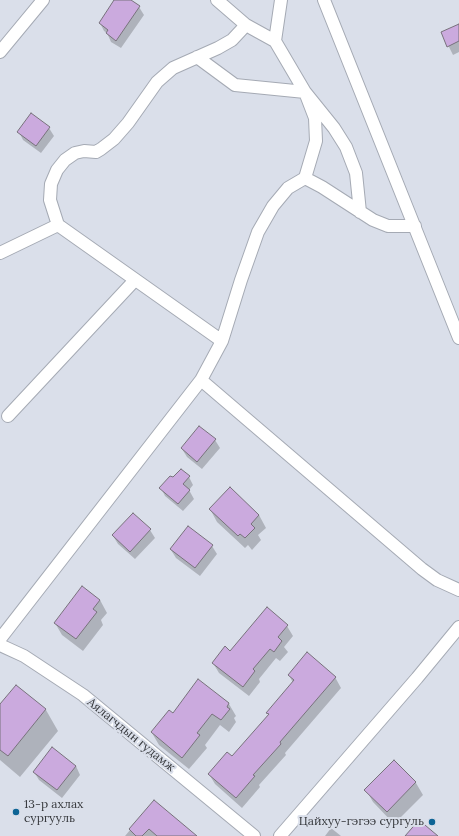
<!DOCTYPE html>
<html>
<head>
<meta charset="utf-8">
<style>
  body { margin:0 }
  canvas { display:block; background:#dadfea }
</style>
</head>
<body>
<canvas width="459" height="836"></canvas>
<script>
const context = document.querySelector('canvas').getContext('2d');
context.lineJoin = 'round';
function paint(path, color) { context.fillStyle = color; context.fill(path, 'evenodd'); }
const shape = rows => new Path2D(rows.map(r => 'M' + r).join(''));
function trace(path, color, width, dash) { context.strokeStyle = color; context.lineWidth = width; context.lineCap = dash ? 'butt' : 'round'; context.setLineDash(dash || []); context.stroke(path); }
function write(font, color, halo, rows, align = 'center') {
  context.font = font + ' Lora,serif'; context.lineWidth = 4; context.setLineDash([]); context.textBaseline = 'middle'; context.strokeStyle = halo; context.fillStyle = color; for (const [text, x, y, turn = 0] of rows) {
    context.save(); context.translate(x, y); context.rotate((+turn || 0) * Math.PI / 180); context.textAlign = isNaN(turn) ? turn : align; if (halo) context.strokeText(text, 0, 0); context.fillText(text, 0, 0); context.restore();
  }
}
const shadow = shape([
  [115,0,129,0,139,7,144,15,121,48,111,42,107,33,104,31,100,23],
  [459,25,459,52,453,55,442,33],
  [49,128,54,136,41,153,23,140,19,132],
  [215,440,220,448,202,469,187,457,182,449],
  [189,477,193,485,189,490,194,499,183,511,165,496,161,488],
  [230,488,259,515,266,528,258,535,261,540,252,550,248,545,245,548,217,522,210,509],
  [150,530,155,538,135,559,118,544,113,536],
  [212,546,217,554,200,576,176,558,171,550],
  [100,600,107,613,101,620,103,625,83,651,62,635,55,623],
  [287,626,293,636,284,647,288,652,280,661,276,658,259,679,260,682,249,696,219,673,213,663],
  [289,675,335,677,341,688,285,753,286,755,259,785,260,787,242,808,215,784,209,774,232,757,269,715,268,713,293,683],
  [198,681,229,704,236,716,234,718,236,722,229,732,220,725,205,745,207,748,189,769,159,745,152,733,173,714],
  [17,686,46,710,58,731,20,777,0,760,0,706],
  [394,762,416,783,423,795,394,824,373,802,366,790],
  [76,766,80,775,62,798,39,780,34,772],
  [154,801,195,836,125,836],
  [331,828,341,836,325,836]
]);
const building = shape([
  [114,0,131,0,140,6,116,41,106,33,108,30,99,23,114,0],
  [459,24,459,41,447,47,441,32,459,24],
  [31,113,50,127,36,146,17,132,31,113],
  [199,426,216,439,197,462,181,448,199,426],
  [181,469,190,476,183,484,190,490,178,504,159,488,170,476,173,477,181,469],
  [230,487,259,515,251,524,255,528,245,538,240,534,238,536,209,509,230,487],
  [133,513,151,529,130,552,112,535,133,513],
  [188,526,213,545,195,568,170,549,188,526],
  [82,586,100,600,93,609,97,612,76,639,54,623,82,586],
  [267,607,288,625,278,637,282,641,274,652,270,649,253,669,255,671,243,687,212,663,225,646,230,651,267,607],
  [307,652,336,677,280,742,281,744,253,775,255,776,236,798,208,774,227,752,232,756,269,714,266,713,294,680,288,675,307,652],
  [198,679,229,703,227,707,230,709,221,720,212,714,197,733,200,735,182,758,151,732,169,710,173,713,198,679],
  [16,685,46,709,8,756,0,750,0,704,16,685],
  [52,747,76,766,57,790,33,772,52,747],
  [394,760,416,782,387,812,364,790,394,760],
  [154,800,197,836,157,836,149,829,142,836,136,836,129,829,154,800],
  [419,820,438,836,405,836,419,820]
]);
const minor = shape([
  [217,0,246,25,275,41,305,92,315,118,316,141,305,178],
  [324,0,459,338],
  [275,41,281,0],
  [0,52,43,0],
  [197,57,235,85,305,92,334,128,346,147,356,173,360,212],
  [58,225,50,200,51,184,57,170,65,160,75,153,84,151,96,152,101,149,114,139,128,123,157,82,173,68,218,48,232,40,246,25],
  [0,253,58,225,222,341,241,280,258,232,273,206,288,188,305,178,322,187,373,220,388,226,415,226],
  [201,380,222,341],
  [8,416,135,280],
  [0,639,201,380,422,569,437,580,459,590],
  [0,645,24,656,83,695,254,836],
  [280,836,417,678,459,627]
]);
const markers = [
  [16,812,4,"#0d6495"],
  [432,822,4,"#0d6495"]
];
const streetNames = [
  ["Аялагчдын гудамж",131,735,39]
];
const poiNames = [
  ["13-р ахлах",24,805],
  ["сургууль",24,819],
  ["Цайхуу-гэгээ сургуль",424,822,"right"]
];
paint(shadow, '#0003');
paint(building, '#cbaade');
trace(building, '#78727c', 1);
trace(minor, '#a5aab4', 14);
trace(minor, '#fff', 12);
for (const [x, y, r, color] of markers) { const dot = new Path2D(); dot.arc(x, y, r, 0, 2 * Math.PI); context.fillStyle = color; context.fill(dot); trace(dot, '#dadfea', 1.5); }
write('12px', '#36383c', '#dadfea', streetNames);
write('12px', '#36383c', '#dadfea', poiNames, 'left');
</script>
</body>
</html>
